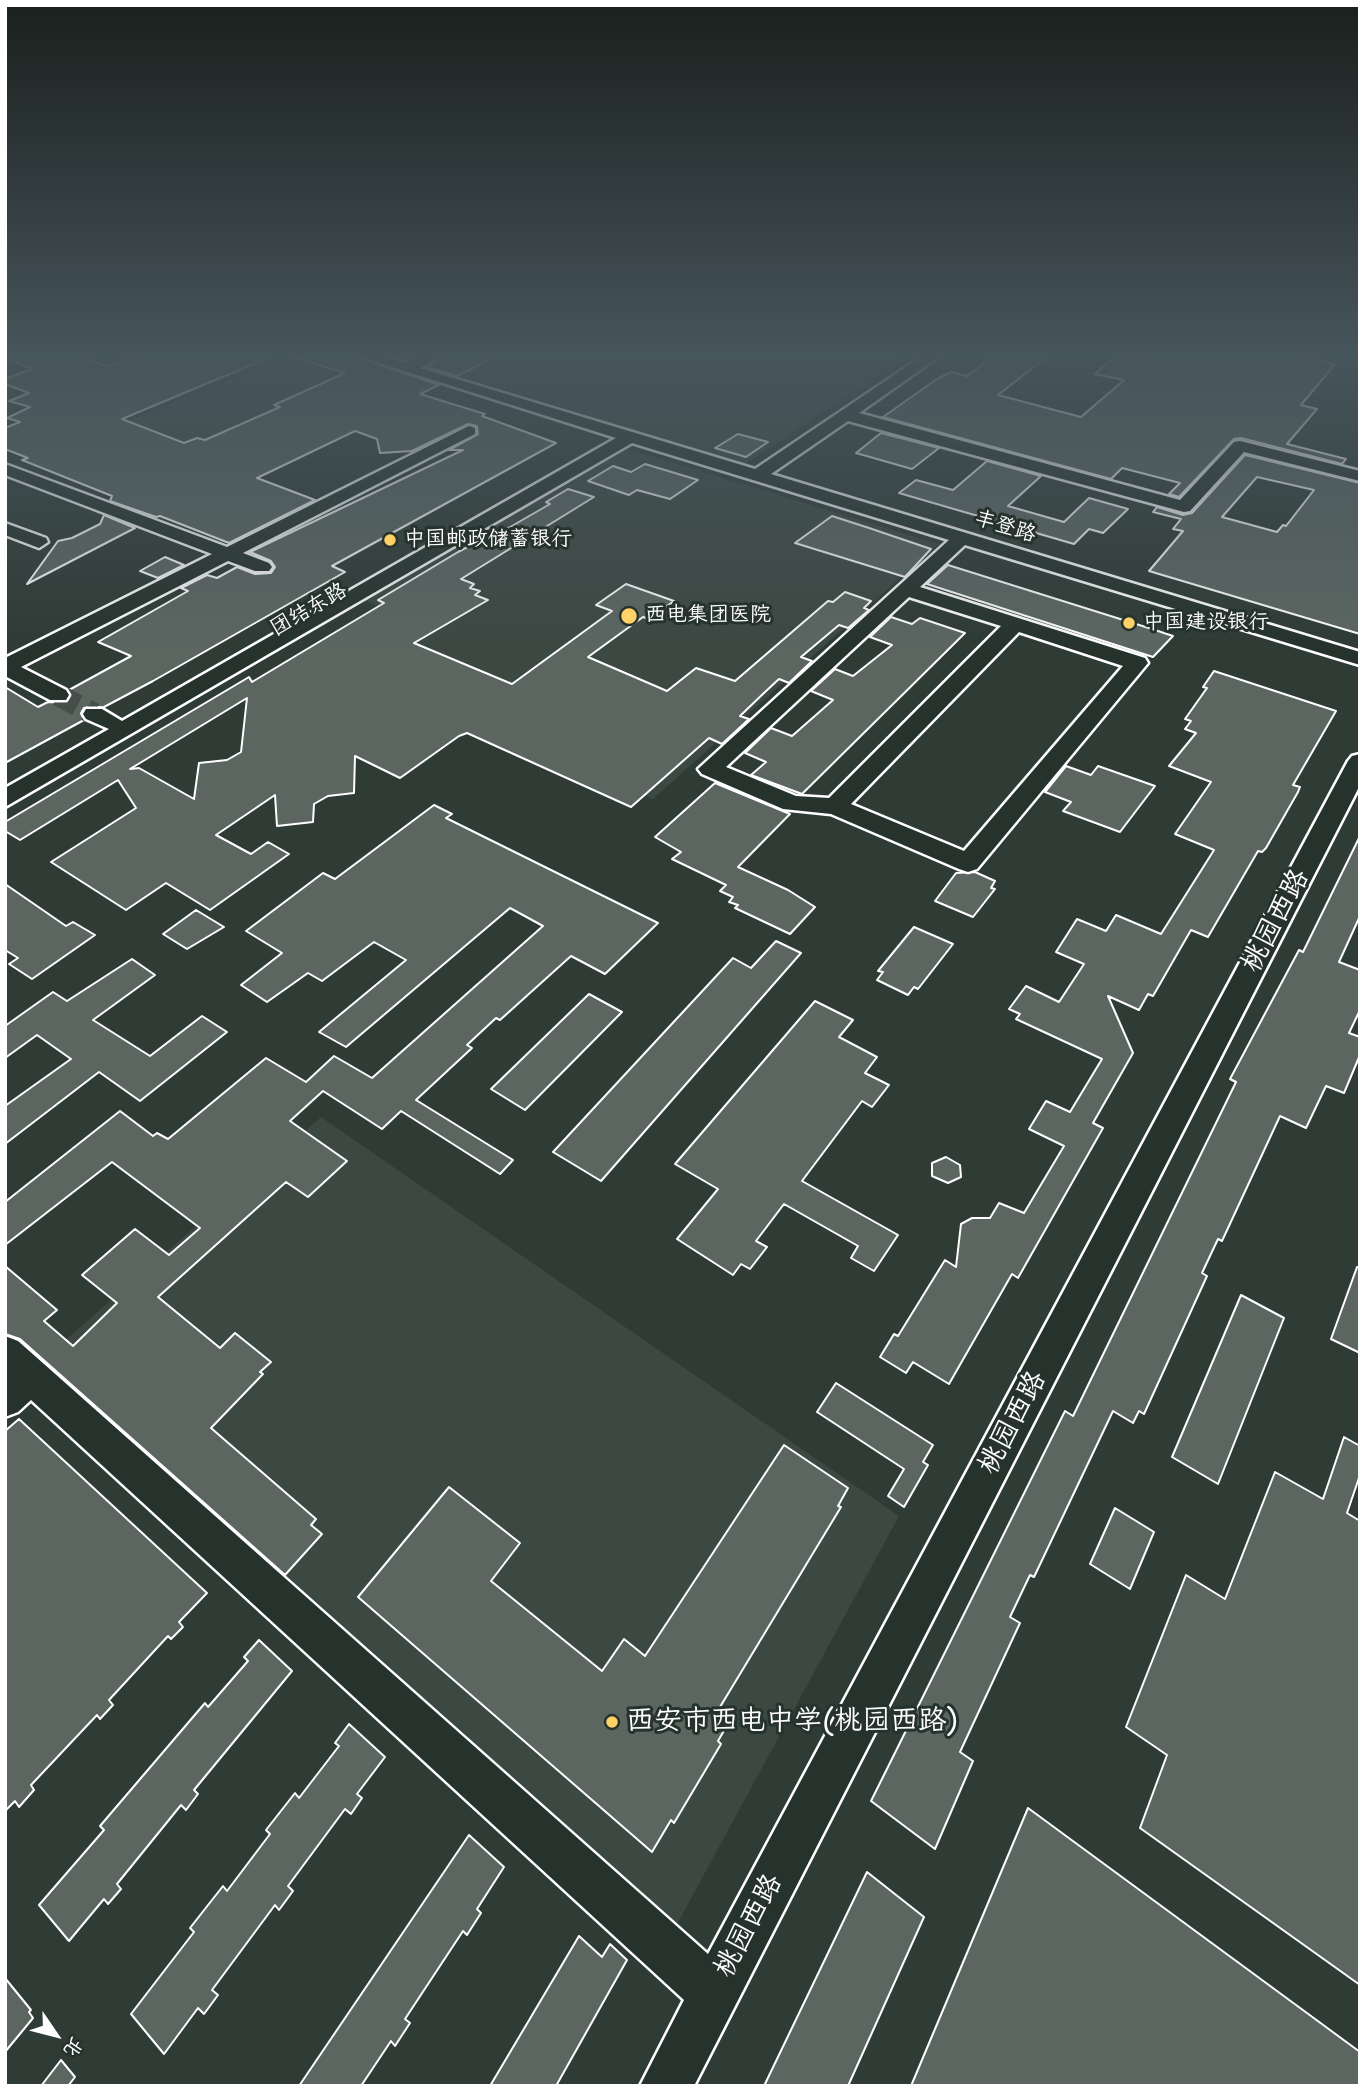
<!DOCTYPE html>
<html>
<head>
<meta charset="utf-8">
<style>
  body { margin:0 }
  #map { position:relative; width:1365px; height:2091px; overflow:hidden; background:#2f3b35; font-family:"Shantell Sans","LXGW WenKai TC",sans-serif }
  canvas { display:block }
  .frame { position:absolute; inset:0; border:7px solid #fff; pointer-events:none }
  .north { position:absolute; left:21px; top:2000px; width:70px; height:70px; -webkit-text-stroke:5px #26332d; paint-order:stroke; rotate:125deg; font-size:19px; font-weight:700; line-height:28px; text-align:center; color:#fff }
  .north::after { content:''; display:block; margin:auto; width:24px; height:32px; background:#fff; clip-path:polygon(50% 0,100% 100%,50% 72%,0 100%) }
</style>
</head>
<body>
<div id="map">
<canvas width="1365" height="2091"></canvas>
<div class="frame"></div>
<div class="north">北</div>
</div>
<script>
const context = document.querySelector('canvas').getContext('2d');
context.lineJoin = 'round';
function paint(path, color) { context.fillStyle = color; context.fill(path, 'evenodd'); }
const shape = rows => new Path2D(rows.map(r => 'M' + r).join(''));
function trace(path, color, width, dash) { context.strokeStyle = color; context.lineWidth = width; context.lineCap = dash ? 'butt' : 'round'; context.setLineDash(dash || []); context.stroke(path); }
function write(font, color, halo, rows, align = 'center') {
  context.font = font + ' "Shantell Sans","LXGW WenKai TC",sans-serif'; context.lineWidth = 6; context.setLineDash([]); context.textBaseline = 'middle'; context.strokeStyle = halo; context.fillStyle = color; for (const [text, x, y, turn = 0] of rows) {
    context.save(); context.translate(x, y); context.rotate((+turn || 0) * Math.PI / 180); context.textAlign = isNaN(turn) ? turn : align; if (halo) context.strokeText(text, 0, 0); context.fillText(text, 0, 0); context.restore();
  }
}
const built = shape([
  [294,353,319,353,382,374,190,457,111,428],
  [387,353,911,353,745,464],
  [628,449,938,544,653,799,362,676,433,632,364,600],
  [321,1117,899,1516,675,1928,32,1369]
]);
const building = shape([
  [5,353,71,353,107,366,146,353,280,353,122,419,184,443,197,438,205,440,280,407,274,405,345,373,295,358,296,353,346,353,439,385,420,394,485,414,482,416,556,443,332,566,345,572,153,681,104,707,84,708,81,713,84,720,5,763,5,687,38,707,48,702,66,703,71,696,69,690,131,656,98,642,188,591,181,588,207,575,217,578,237,567,255,574,271,573,275,567,271,561,250,552,463,450,449,450,478,434,477,426,468,424,412,451,380,453,377,439,355,431,257,478,315,500,229,543,160,516,156,517,110,501,112,496,22,460,28,458,5,449,5,428,20,422,7,418,30,407,9,401,29,393,5,384,5,379,32,369,5,357,5,353],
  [449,353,462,353,488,361,457,376,427,367,449,353],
  [998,353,1052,353,998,395,1081,417,1124,380,1095,374,1116,355,1140,361,1149,353,1284,353,1335,364,1301,405,1317,409,1287,444,1346,459,1342,464,1241,438,1234,439,1179,497,1169,494,1180,483,1122,468,1111,479,883,417,937,379,951,372,967,376,998,353],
  [881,433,939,448,912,469,856,453,881,433],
  [738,434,768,442,746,457,715,448,738,434],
  [1245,455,1360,483,1360,634,1149,571,1183,531,1173,529,1181,519,1153,512,1157,507,1183,515,1192,513,1245,455],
  [1257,477,1314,490,1286,526,1283,525,1277,532,1222,517,1257,477],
  [987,461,1041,476,1008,506,1064,522,1089,498,1128,509,1103,533,1089,529,1074,544,899,493,916,480,953,490,987,461],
  [645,464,698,480,670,499,637,490,629,495,588,481,613,466,631,472,645,464],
  [568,489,594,497,461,579,474,584,470,588,480,591,475,595,488,600,414,643,512,684,612,611,596,605,626,584,674,601,649,619,643,617,588,657,667,691,696,668,735,681,828,601,833,602,845,592,871,601,864,608,869,610,848,628,839,625,801,657,812,661,789,683,779,679,765,692,740,716,749,719,722,744,709,738,631,807,467,733,459,736,400,778,355,756,354,793,328,796,314,804,313,822,277,826,275,795,216,835,251,854,268,842,289,854,210,910,166,883,126,910,51,862,136,808,118,780,20,840,5,831,5,822,249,677,252,682,384,603,378,600,458,552,494,533,498,534,550,504,546,502,568,489],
  [247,698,241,752,227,760,199,763,194,799,139,768,130,769,247,698],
  [104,515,135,528,27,584,58,541,72,538,100,524,104,515],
  [832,516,869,528,931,549,905,577,795,543,832,516],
  [165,557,184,565,158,578,140,571,165,557],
  [948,565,1152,629,1173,636,1153,657,927,584,948,565],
  [891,617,912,624,920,618,965,633,802,794,751,775,766,762,745,753,771,728,792,736,833,700,811,691,835,669,853,676,892,645,870,637,891,617],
  [1214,671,1336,711,1293,785,1300,787,1298,792,1266,848,1262,852,1258,851,1208,937,1191,930,1153,996,1148,994,1139,1010,1108,996,1133,1053,1093,1123,1103,1128,1018,1278,1012,1274,949,1384,913,1362,906,1373,880,1357,894,1334,898,1336,945,1260,956,1267,961,1224,972,1218,990,1218,999,1203,1024,1213,1064,1146,1029,1129,1046,1101,1070,1112,1102,1059,1016,1019,1020,1014,1009,1009,1026,986,1059,1002,1084,964,1056,952,1077,919,1106,931,1116,915,1161,934,1214,850,1175,834,1211,782,1169,766,1196,733,1185,729,1191,721,1185,719,1207,688,1203,687,1214,671],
  [1066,766,1091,775,1098,766,1155,786,1120,832,1063,811,1071,802,1045,792,1066,766],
  [715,783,790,814,738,867,788,890,815,907,790,934,735,908,738,905,729,902,733,897,720,891,726,885,672,859,681,852,655,837,715,783],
  [434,805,452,814,446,818,658,923,605,974,571,956,500,1020,496,1018,467,1045,472,1048,416,1100,513,1160,500,1174,401,1111,382,1129,323,1091,290,1121,347,1161,308,1197,286,1182,158,1297,220,1348,235,1333,271,1362,260,1372,263,1374,211,1428,316,1519,311,1525,322,1534,285,1575,20,1339,5,1334,5,1266,57,1310,44,1321,73,1346,117,1303,82,1275,135,1229,169,1255,200,1228,112,1162,5,1245,5,1202,120,1111,153,1136,157,1133,168,1139,266,1058,306,1082,334,1056,372,1078,543,926,510,908,346,1047,319,1032,406,960,374,942,322,981,308,973,267,1002,241,985,282,953,246,931,323,873,335,879,434,805],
  [1360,836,1360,916,1339,962,1360,970,1360,1010,1349,1033,1360,1037,1360,1055,1344,1093,1326,1086,1306,1128,1280,1116,1222,1241,1218,1239,1202,1273,1207,1276,1144,1414,1139,1411,1133,1423,1113,1411,1034,1577,1030,1575,1010,1617,1020,1623,960,1752,973,1761,935,1849,871,1801,1065,1411,1073,1416,1236,1082,1230,1079,1299,950,1303,952,1360,836],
  [975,872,995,881,991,888,995,889,973,917,935,901,956,873,975,872],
  [5,884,66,926,73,922,95,935,32,979,9,964,18,958,5,950,5,884],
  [196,910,224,927,187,949,163,934,196,910],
  [914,927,953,944,918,989,914,987,908,995,877,980,883,972,878,971,914,927],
  [776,941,801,953,601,1181,553,1152,733,958,751,968,776,941],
  [132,959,155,975,93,1020,150,1056,202,1016,227,1032,140,1101,99,1072,5,1144,5,1106,71,1059,37,1035,5,1058,5,1026,53,992,67,1001,132,959],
  [589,994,622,1012,525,1110,491,1089,589,994],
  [815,1001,853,1020,839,1037,877,1057,865,1073,889,1085,872,1107,862,1101,802,1181,898,1235,874,1271,851,1258,858,1246,784,1204,756,1241,767,1247,750,1269,741,1264,733,1275,677,1239,718,1189,675,1164,815,1001],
  [946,1157,960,1165,961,1177,948,1183,932,1176,932,1163,946,1157],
  [1357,1267,1360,1268,1360,1353,1331,1339,1357,1267],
  [1241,1295,1284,1318,1218,1484,1172,1457,1241,1295],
  [836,1383,933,1445,923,1462,928,1465,904,1507,888,1496,904,1469,817,1412,836,1383],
  [19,1419,207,1593,179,1622,183,1627,171,1639,168,1636,109,1700,113,1705,100,1719,97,1715,31,1785,34,1790,19,1807,15,1801,5,1811,5,1431,19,1419],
  [1344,1437,1360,1446,1360,1475,1347,1513,1360,1521,1360,1985,1140,1828,1167,1755,1126,1727,1186,1575,1225,1599,1275,1472,1323,1499,1344,1437],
  [784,1445,848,1488,838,1506,841,1507,717,1712,729,1722,718,1741,721,1744,674,1823,671,1820,652,1852,358,1597,449,1487,520,1543,491,1581,602,1671,624,1639,645,1656,784,1445],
  [1115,1508,1154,1532,1130,1589,1090,1564,1115,1508],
  [259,1640,292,1671,194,1790,198,1794,186,1810,181,1805,117,1884,121,1889,108,1904,104,1899,69,1941,39,1905,104,1830,100,1826,205,1703,208,1707,248,1661,244,1657,259,1640],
  [349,1724,385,1757,357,1794,362,1798,351,1814,345,1809,288,1886,293,1891,279,1910,275,1905,212,1990,218,1995,204,2014,198,2008,164,2054,131,2014,194,1932,190,1928,223,1886,227,1891,270,1834,266,1830,295,1793,299,1798,339,1746,335,1743,349,1724],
  [1028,1808,1360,2052,1360,2086,911,2086,1028,1808],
  [469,1835,504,1867,477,1909,481,1913,467,1935,463,1931,405,2019,410,2023,395,2046,391,2041,361,2086,299,2086,469,1835],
  [867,1872,924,1917,848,2086,764,2086,867,1872],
  [579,1936,602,1957,610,1944,627,1960,556,2086,490,2086,579,1936],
  [5,1978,31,2010,29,2012,33,2018,5,2052,5,1978],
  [61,2060,75,2077,68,2086,41,2086,61,2060]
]);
const minorTunnel = shape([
  [58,695,94,714]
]);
const minor = shape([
  [348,353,372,353,405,363,426,353,446,353,420,368,755,469,927,353,944,353,859,413,1180,500,1234,442,1240,441,1360,471,1360,481,1244,452,1190,511,1184,512,848,421,771,474,1360,652,1360,665,965,545,920,587,1145,658,1148,663,977,869,968,872,959,869,831,814,783,809,702,774,698,769,949,540,632,443,5,807,5,788,109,729,86,719,83,714,86,709,102,709,122,721,616,438,348,353],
  [909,597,1001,626,829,798,796,796,726,767,909,597],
  [1019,632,1123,666,964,851,851,804,1019,632],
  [469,426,475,428,475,434,243,553,269,563,272,567,269,571,255,571,228,561,21,667,66,690,69,695,66,700,50,700,5,676,5,658,212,554,5,475,5,464,227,547,469,426],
  [5,523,46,538,48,542,39,548,5,535,5,523],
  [1360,754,1360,785,694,2086,640,2086,684,2000,31,1400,18,1412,5,1417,5,1336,18,1341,44,1364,708,1954,1348,761,1352,756,1360,754]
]);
const markers = [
  [390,540,7,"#ffd166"],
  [629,616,9,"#ffd166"],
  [1129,623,7,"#ffd166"],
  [612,1722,7,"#ffd166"]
];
const farStreetnames = [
  ["丰登路",1005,527,17],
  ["团结东路",309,610,-30]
];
const farPoinames = [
  ["中国邮政储蓄银行",404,540],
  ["西电集团医院",645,616],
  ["中国建设银行",1143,623]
];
const nearStreetnames = [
  ["桃园西路",1276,921,-62],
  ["桃园西路",1013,1423,-62],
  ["桃园西路",749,1926,-62]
];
const nearPoinames = [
  ["西安市西电中学(桃园西路)",626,1722]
];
paint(built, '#3c4842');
paint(building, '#5b6661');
trace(building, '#fff', 2);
trace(minorTunnel, '#444f49', 22, [22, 10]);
trace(minor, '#fff', 5);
paint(minor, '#26332d');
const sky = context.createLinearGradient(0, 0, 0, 646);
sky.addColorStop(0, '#1a201d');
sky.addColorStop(0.55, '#47555c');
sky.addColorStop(1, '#47555c00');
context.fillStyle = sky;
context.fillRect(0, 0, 1365, 646);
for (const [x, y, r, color] of markers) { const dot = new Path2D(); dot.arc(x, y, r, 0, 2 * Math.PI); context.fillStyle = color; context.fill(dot); trace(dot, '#26332d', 2.5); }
write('21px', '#fff', '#26332d', farStreetnames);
write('21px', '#fff', '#26332d', farPoinames, 'left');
write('28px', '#fff', '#26332d', nearStreetnames);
write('28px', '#fff', '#26332d', nearPoinames, 'left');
</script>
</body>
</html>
